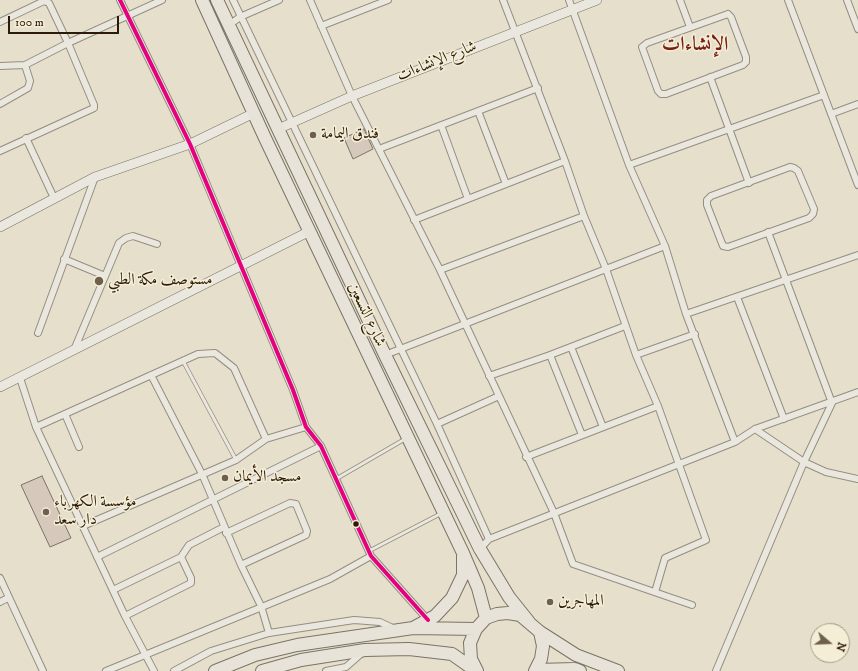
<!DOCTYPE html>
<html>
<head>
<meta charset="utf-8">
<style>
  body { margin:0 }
  #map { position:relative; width:858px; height:671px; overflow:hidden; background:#e6dfcc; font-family:"IM FELL DW Pica",serif }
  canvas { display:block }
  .north { position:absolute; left:810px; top:623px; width:40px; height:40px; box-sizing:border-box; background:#f5eed7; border:1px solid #a59a85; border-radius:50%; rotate:109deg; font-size:11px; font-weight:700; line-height:16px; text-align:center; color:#2d1b09 }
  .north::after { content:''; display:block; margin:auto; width:14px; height:18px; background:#6e604d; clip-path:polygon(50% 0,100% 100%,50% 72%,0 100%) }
  .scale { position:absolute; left:8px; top:16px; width:111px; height:18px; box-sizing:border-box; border:2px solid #2d1b09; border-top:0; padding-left:5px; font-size:12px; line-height:14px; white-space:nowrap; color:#2d1b09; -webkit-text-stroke:3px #f5eed7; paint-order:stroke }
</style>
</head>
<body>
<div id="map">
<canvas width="858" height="671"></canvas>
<div class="north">N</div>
<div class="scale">100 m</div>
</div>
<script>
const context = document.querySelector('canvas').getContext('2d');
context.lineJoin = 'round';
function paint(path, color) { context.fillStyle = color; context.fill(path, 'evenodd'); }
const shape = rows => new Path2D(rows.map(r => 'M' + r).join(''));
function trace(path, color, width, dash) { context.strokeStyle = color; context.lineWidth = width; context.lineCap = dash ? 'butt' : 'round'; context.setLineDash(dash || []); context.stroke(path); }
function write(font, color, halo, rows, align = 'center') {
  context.font = font + ' "IM FELL DW Pica",Amiri,serif'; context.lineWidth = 3; context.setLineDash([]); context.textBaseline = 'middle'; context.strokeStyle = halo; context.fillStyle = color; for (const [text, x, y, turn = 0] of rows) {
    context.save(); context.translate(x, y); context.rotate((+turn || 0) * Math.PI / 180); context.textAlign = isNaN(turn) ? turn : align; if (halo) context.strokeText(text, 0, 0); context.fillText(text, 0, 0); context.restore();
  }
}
const building = shape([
  [364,129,373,149,353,159,344,138,364,129],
  [42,476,71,538,50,547,21,485,42,476]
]);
const lane = shape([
  [183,361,236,460],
  [336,479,405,439],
  [369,551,442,513]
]);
const street = shape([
  [120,0,190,144,293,390,306,427,321,446,371,556,428,620],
  [233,0,437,424,489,539],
  [310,0,352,96,440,270,554,513,573,564,692,605],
  [503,0,565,161,584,216,606,269,636,355,658,406,706,540,665,558,655,592],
  [569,0,629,165,665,246,686,314,735,442],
  [680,0,690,27],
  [788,0,858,185],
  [847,0,858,29],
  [728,14,731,17,746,57,746,62,743,65,666,94,661,94,658,91,642,47,647,43,728,14],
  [0,22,44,1,49,3,68,43,94,105,94,108,0,151],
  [229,25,240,17,279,0],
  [321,26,388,0],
  [0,66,25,65,68,43,162,0],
  [710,77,749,183],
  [0,104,28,88,30,81,25,65],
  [478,111,506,184],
  [831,114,858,104],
  [441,125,468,199],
  [26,138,54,198],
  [379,149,538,88],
  [629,165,824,95],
  [790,167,794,168,798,171,814,209,813,214,809,218,728,247,723,246,707,205,707,200,711,196,790,167],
  [414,220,565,161],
  [64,259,105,276],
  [440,270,584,216],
  [737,297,784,419],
  [686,314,858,255],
  [38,333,95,177],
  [571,347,603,427],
  [74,350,119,243,126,238,133,236,157,244],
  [385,355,665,246],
  [550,355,582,435],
  [636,355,695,334],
  [151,375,202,474,241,565,261,606,269,633],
  [489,376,550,355,625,326],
  [20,378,36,427,125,616,154,671],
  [65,414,79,447],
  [437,424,499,396],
  [36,427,198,354,215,353,234,368,266,439],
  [755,429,804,462,826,472,858,479],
  [526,457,658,406],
  [83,526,236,460,266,439,306,427],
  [226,533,290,503,296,504,307,531,306,535,241,565],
  [480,549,489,539,735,442,755,429,858,392],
  [97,557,321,446],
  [0,578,43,671],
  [113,590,181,557,189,545,224,527],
  [0,602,8,598],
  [125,616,191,583,191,578,181,557],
  [106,671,330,579,371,556],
  [174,671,211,651,269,633,354,620,380,622,395,629],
  [326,671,346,667,362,653],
  [716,671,804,462,832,403,768,232]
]);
const secondary = shape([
  [278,129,352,96,597,0],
  [0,227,95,177,190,144,254,113],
  [0,387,310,231]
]);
const highway = shape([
  [202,0,265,138,463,553,478,588,486,618],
  [217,0,385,355,480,549,509,597,529,622],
  [413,628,435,616,452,598,463,575,463,556],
  [540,632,576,655,618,671],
  [536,670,575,669,580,671],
  [215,671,255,655,297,645,413,628,476,629],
  [262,671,301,660,365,650,409,649,452,654,476,671],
  [477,671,471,659,470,643,476,629,486,618,497,614,508,613,520,615,540,632,543,646,541,659,535,671]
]);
const bus1 = shape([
  [120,0,190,144,293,390,306,427,321,446,371,556,428,620]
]);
const markers = [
  [313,135,4,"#6e604d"],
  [99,281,5,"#6e604d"],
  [225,478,4,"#6e604d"],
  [46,512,4,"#6e604d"],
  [356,524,3.5,"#2d1b09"],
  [550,602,4,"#6e604d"]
];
const streetNames = [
  ["شارع الإنشاءات",437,62,-22],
  ["شارع التسعين",366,315,65]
];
const poiNames = [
  ["فندق اليمامة",321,135],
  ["مستوصف مكة الطبي",108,281],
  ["مسجد الأيمان",233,478],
  ["مؤسسة الكهرباء",54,503],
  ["دار سعد",54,521],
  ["المهاجرين",558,602]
];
const districtNames = [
  ["الإنشاءات",695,46]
];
paint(building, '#d7c8bc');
trace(building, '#7a7367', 1);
trace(lane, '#948e81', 4.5);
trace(street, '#948e81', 8);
trace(secondary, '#7a7367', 10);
trace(highway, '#7a7367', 14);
trace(lane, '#eae8de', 3);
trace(street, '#eae8de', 6);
trace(secondary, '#eae8de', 9);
trace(highway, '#e7e3d8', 12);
trace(bus1, '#e5007d', 4);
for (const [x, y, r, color] of markers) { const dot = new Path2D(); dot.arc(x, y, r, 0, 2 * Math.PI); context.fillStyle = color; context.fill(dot); trace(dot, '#f5eed7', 1.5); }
write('16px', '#2d1b09', '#f5eed7', streetNames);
write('16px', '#2d1b09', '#f5eed7', poiNames, 'left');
write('bold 20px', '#7a1f14', '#f5eed7', districtNames);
</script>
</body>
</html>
